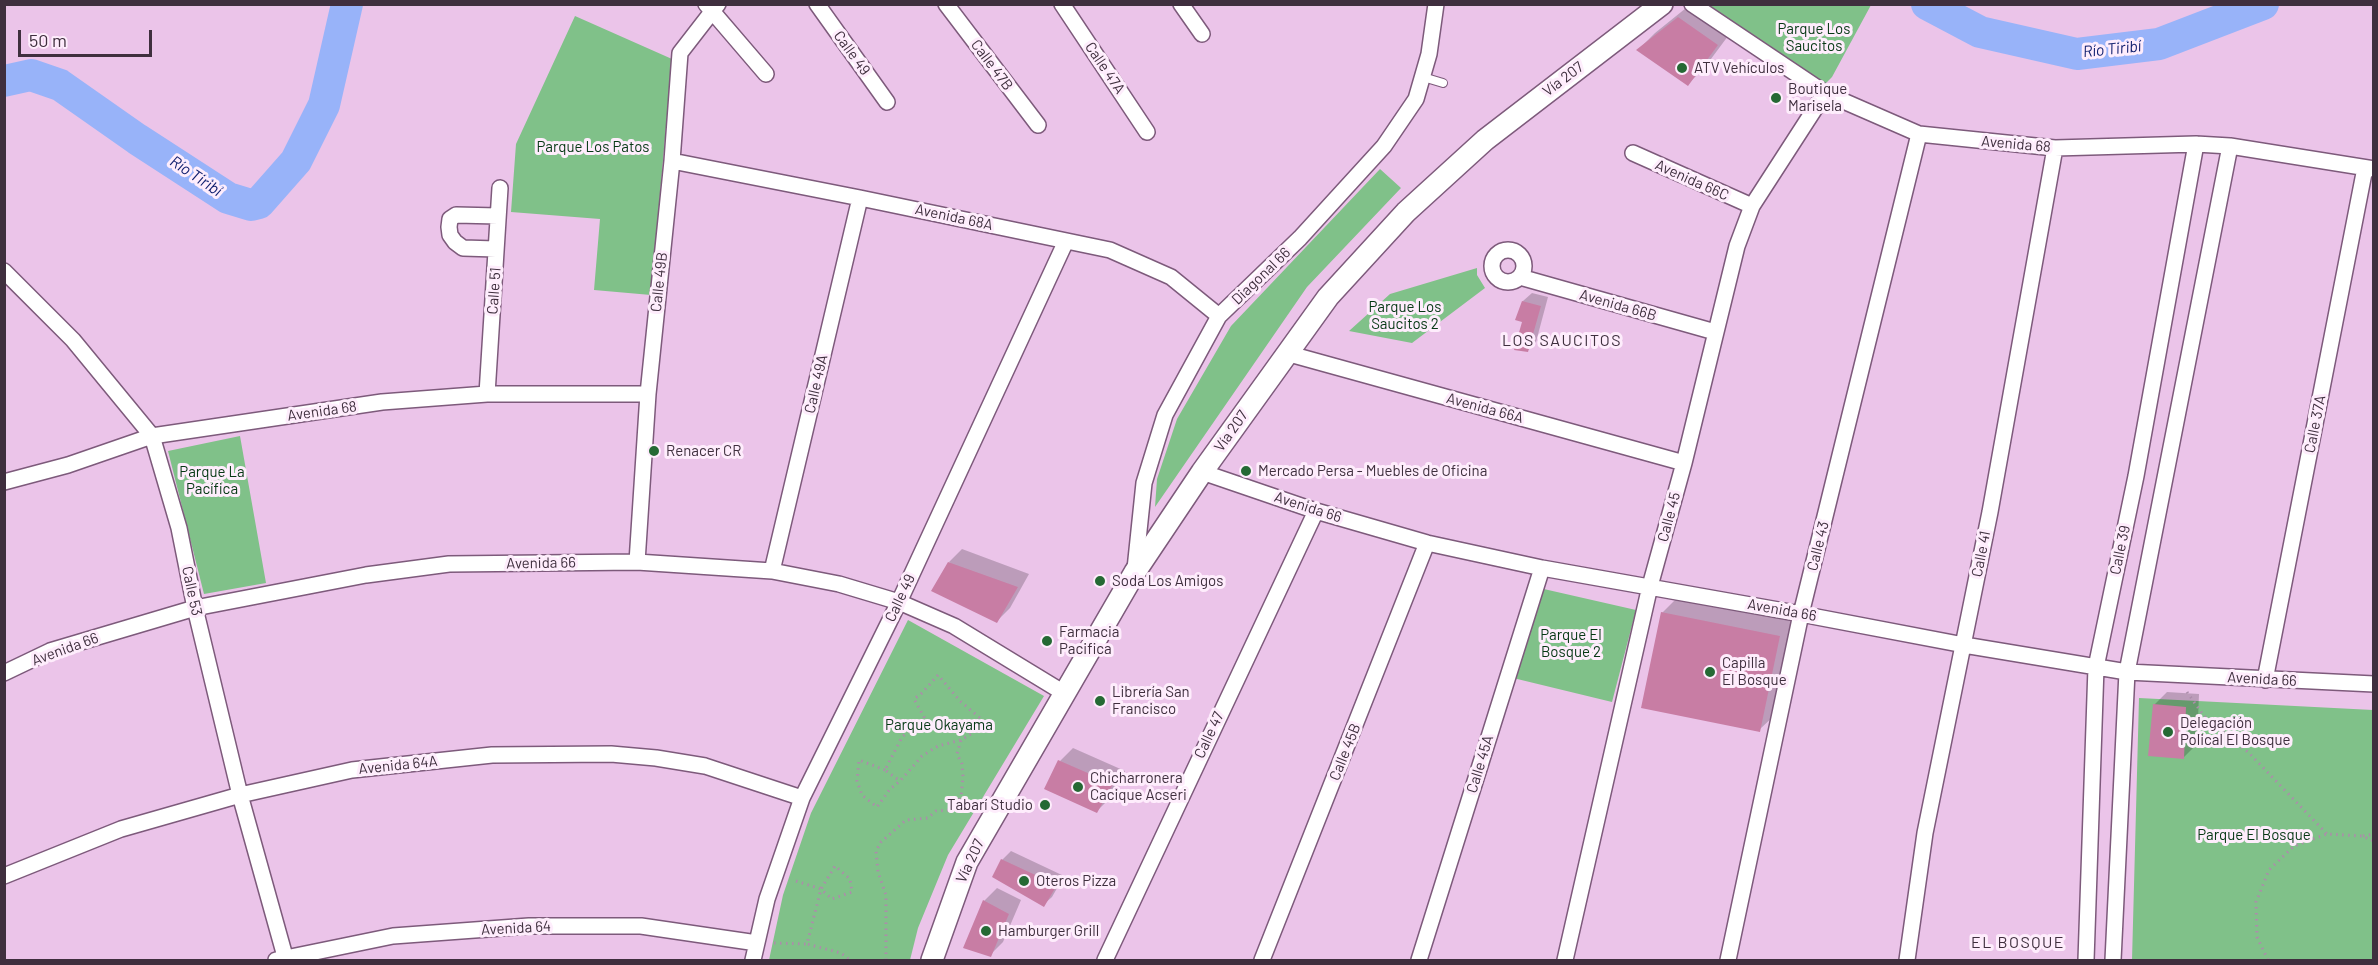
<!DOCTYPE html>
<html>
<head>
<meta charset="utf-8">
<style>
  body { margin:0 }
  #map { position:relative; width:2378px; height:965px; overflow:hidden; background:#ebc4e9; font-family:Barlow,sans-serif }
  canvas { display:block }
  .frame { position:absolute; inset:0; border:6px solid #3f2f3e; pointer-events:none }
  .scale { position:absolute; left:18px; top:30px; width:134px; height:27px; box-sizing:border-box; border:3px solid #3f2f3e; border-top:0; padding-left:8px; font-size:18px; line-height:21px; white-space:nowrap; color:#3f2f3e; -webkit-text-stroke:4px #feedfc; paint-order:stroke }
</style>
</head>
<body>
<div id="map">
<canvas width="2378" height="965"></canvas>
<div class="frame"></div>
<div class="scale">50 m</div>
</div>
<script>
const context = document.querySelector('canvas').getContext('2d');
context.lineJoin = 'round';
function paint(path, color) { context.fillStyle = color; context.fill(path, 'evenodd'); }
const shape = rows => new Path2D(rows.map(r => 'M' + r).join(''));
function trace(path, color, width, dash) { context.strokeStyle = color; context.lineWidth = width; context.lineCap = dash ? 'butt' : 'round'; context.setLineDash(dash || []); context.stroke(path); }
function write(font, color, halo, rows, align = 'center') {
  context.font = font + ' Barlow,sans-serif'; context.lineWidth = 6; context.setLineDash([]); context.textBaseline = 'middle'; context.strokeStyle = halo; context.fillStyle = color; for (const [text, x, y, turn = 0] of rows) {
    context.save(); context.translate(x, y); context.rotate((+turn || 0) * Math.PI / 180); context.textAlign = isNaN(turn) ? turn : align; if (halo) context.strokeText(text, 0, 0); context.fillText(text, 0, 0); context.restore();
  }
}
const green = shape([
  [1707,5,1871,5,1832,77,1825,84,1765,46],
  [575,16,672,59,651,295,594,290,600,219,511,212,516,144],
  [1380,169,1401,188,1307,287,1155,507,1157,479,1177,419,1231,326],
  [1477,268,1477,275,1485,288,1412,343,1349,331,1390,294],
  [240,436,266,583,204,594,168,451],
  [1535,587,1636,610,1612,702,1509,677],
  [908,620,1044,696,948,855,918,928,910,960,769,960,783,895,811,813],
  [2139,698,2373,710,2373,960,2132,960]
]);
const shadow = shape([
  [1691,4,1734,28,1705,67,1688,84,1638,50,1655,33],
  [1532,293,1548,297,1536,342,1527,351,1523,301],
  [962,549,1029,574,1010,608,997,621,949,562],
  [1680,595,1796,619,1777,713,1759,730,1662,613],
  [2167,692,2199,694,2197,744,2184,757,2154,705],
  [1073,748,1125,771,1110,798,1097,811,1060,761],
  [1011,851,1064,876,1052,897,1043,905,1002,860],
  [997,888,1021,900,1003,942,990,955,965,947,984,901]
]);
const river = shape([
  [1927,4,1980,32,2077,54,2159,44,2263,4],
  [4,81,31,75,60,85,137,139,228,198,251,205,259,203,296,161,324,105,347,4]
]);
const building = shape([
  [1678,17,1718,45,1688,86,1636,50],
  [1522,301,1541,306,1528,352,1514,350,1522,322,1515,320],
  [948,562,1018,587,997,623,931,591],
  [1661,612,1780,636,1760,732,1641,708],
  [2153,704,2186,707,2184,759,2148,756],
  [1058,760,1113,784,1097,813,1044,789],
  [1001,859,1057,885,1044,907,992,877],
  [983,900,1009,914,991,957,963,948]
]);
const path = shape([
  [2187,692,2204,716,2249,753,2327,834],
  [885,770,859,760,857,781,862,795,877,807,890,789,900,781,922,756,938,746,961,740],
  [2363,836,2374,834],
  [796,881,821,889,832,899,852,892,850,879,835,866,821,889,807,944,841,953,850,960],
  [774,943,806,944],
  [886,960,886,895,878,872,876,851,881,842,906,820,928,818,936,811,953,810,961,797,963,777,962,764,957,754,961,740,987,724,960,701,938,675,922,693,914,699,928,724,916,725,902,737,885,770,900,781],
  [2268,960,2257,937,2256,902,2269,870,2294,846,2327,834,2362,836,2374,841]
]);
const service = shape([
  [1423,77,1443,83]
]);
const minor = shape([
  [706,4,766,74],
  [817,4,887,102],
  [946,4,1038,125],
  [1062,4,1147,132],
  [1181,4,1202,34],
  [1692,4,1825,93,1919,134,2055,148,2196,144,2230,146,2374,169],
  [1633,153,1752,206],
  [672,161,860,198,1110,250,1171,277,1219,316],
  [496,249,463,248,455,242,450,235,449,227,450,219,456,215,498,216],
  '1492 266a16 16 0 1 1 32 0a16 16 0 1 1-32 0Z',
  [4,271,73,340,152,436,179,528,195,608,240,795,286,960],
  [1520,277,1715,332],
  [1286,353,1684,463],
  [487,394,500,188],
  [1202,472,1316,511,1427,543,1542,568,1801,614,1964,645,2127,672,2374,684],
  [4,482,68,465,152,436,382,402,487,394,648,394],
  [637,562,648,394,672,161,680,53,718,4],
  [1135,569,1144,483,1165,415,1219,316,1300,238,1384,146,1416,99,1429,54,1436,4],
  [772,571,860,198],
  [4,673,50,651,195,608,366,575,449,564,637,562,772,571,839,584,899,602,954,626,1064,693],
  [2265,680,2365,168],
  [4,876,121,829,240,795,352,770,492,755,611,754,656,758,705,766,802,798],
  [276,960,393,936,529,926,641,926,757,943],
  [753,960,767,899,802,798,899,602,1066,241],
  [1105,960,1316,511],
  [1262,960,1427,543],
  [1419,960,1542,568],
  [1565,960,1650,586,1684,463,1737,246,1752,206,1825,93],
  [1728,960,1801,614,1919,134],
  [1907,960,1925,833,1990,512,2055,148],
  [2086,960,2096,667,2136,476,2196,144],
  [2113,960,2127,672,2230,146]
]);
const secondary = shape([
  [932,960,967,862,1135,572,1202,472,1328,297,1406,212,1485,140,1662,4]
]);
const markers = [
  [1682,68,6,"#256934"],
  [1776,98,6,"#256934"],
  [654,451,6,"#256934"],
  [1246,471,6,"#256934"],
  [1100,581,6,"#256934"],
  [1047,641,6,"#256934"],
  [1710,672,6,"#256934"],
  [1100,701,6,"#256934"],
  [2168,732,6,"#256934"],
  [1078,787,6,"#256934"],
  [1045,805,6,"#256934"],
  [1024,881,6,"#256934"],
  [986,931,6,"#256934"]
];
const parkNames = [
  ["Parque Los",1814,29],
  ["Saucitos",1814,46],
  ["Parque Los Patos",593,147],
  ["Parque Los",1405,307],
  ["Saucitos 2",1405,324],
  ["Parque La",212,472],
  ["Pacífica",212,489],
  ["Parque El",1571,635],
  ["Bosque 2",1571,652],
  ["Parque Okayama",939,725],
  ["Parque El Bosque",2254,835]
];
const streetNames = [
  ["Calle 49",852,53,54],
  ["Calle 47B",992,65,53],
  ["Calle 47A",1105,68,56],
  ["Vía 207",1563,79,-37],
  ["Avenida 68",2016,144,5],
  ["Avenida 66C",1692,180,24],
  ["Avenida 68A",954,217,12],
  ["Diagonal 66",1261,276,-44],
  ["Calle 49B",659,282,-84],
  ["Calle 51",494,291,-86],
  ["Avenida 66B",1618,305,16],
  ["Calle 49A",816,384,-77],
  ["Avenida 66A",1485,408,15],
  ["Avenida 68",322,411,-8],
  ["Calle 37A",2315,424,-79],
  ["Vía 207",1231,431,-55],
  ["Avenida 66",1308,507,18],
  ["Calle 45",1669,517,-75],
  ["Calle 43",1818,546,-76],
  ["Calle 39",2120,550,-78],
  ["Calle 41",1981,554,-79],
  ["Avenida 66",541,563,-1],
  ["Calle 53",192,591,78],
  ["Calle 49",900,598,-65],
  ["Avenida 66",1782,610,10],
  ["Avenida 66",65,649,-20],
  ["Avenida 66",2262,679,3],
  ["Calle 47",1209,735,-65],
  ["Calle 45B",1345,752,-68],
  ["Calle 45A",1480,764,-73],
  ["Avenida 64A",398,765,-6],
  ["Vía 207",970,861,-65],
  ["Avenida 64",516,928,-3]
];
const poiNames = [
  ["ATV Vehículos",1694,68],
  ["Boutique",1788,89],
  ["Marisela",1788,106],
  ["Renacer CR",666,451],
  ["Mercado Persa - Muebles de Oficina",1258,471],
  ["Soda Los Amigos",1112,581],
  ["Farmacia",1059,632],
  ["Pacifica",1059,649],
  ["Capilla",1722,663],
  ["El Bosque",1722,680],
  ["Librería San",1112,692],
  ["Francisco",1112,709],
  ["Delegación",2180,723],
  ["Polical El Bosque",2180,740],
  ["Chicharronera",1090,778],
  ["Cacique Acseri",1090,795],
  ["Tabarí Studio",1033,805,"right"],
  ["Oteros Pizza",1036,881],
  ["Hamburger Grill",998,931]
];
const waterNames = [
  ["Río Tiribí",2112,49,-6],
  ["Río Tiribí",196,176,34]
];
const neighbourhoodNames = [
  ["LOS SAUCITOS",1562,341],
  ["EL BOSQUE",2018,943]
];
paint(green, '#80c189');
paint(shadow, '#0003');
trace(river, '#98b3f9', 32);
paint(building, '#c87da4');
trace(service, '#7d5a7b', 10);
trace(minor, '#7d5a7b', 18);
trace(secondary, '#7d5a7b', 24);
trace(path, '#ac8daa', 3, [1.5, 4.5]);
trace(service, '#fff', 8);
trace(minor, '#fff', 15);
trace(secondary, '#fff', 21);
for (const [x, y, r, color] of markers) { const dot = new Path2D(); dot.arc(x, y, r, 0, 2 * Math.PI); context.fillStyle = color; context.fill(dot); trace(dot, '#feedfc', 2); }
write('15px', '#063814', '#feedfc', parkNames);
write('15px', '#3f2f3e', '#feedfc', streetNames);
write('15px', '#3f2f3e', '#feedfc', poiNames, 'left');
write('italic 16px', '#122170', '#feedfc', waterNames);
context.letterSpacing = '1.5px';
write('16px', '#3f2f3e', '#feedfc', neighbourhoodNames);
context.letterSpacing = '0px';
</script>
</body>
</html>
